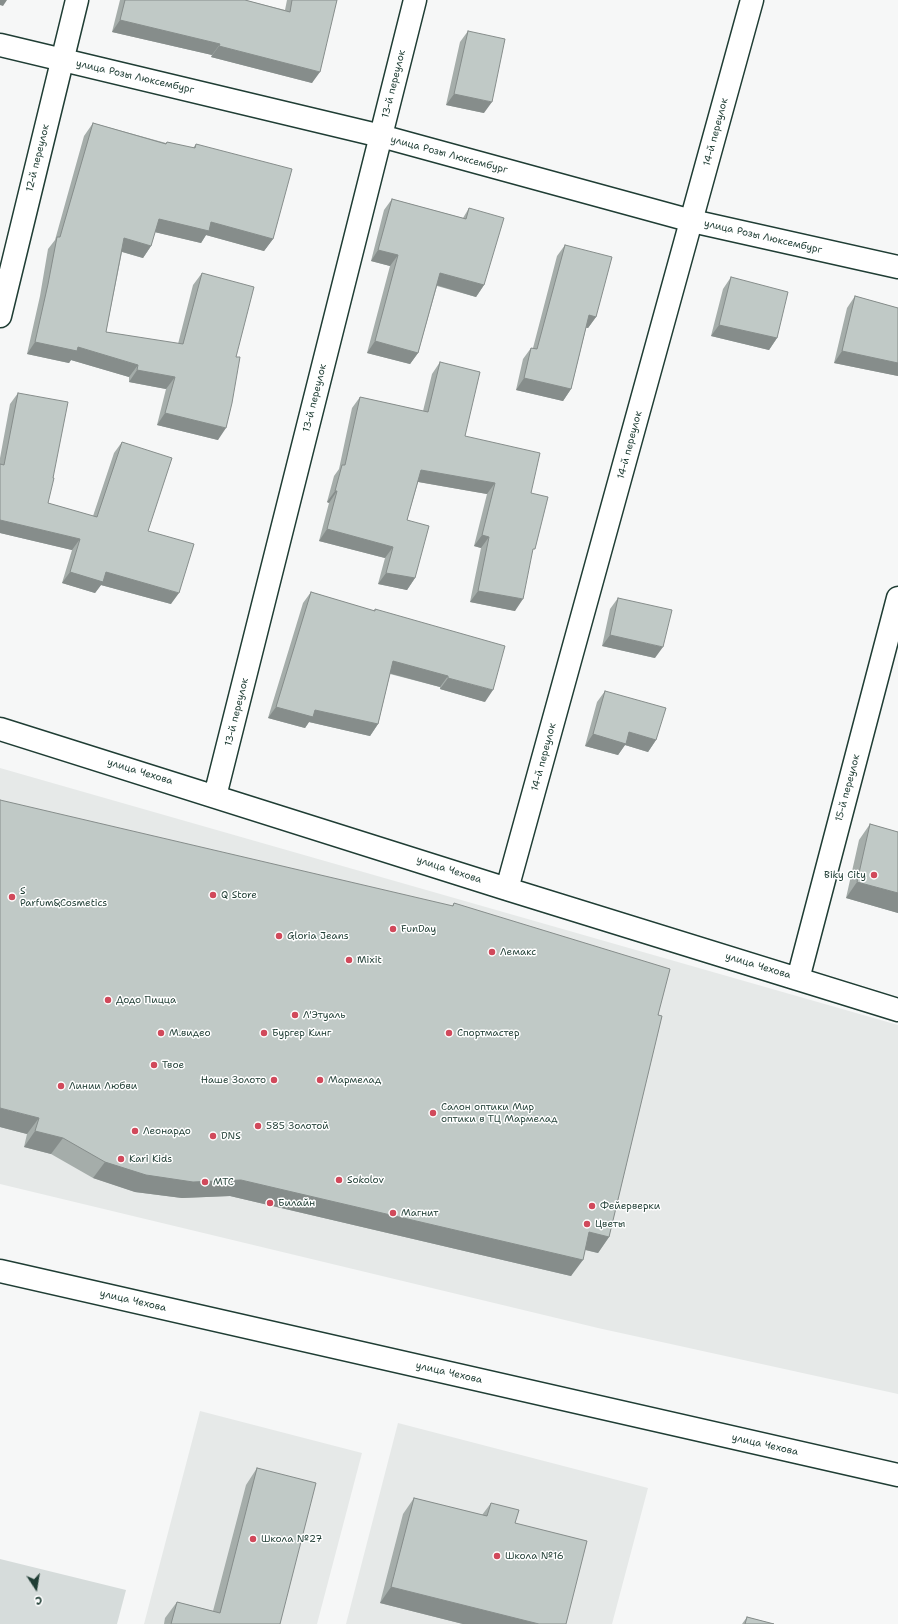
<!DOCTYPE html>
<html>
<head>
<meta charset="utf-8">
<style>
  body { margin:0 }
  #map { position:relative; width:898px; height:1624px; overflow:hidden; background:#f6f7f7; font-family:"Shantell Sans",sans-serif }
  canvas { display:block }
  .north { position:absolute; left:16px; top:1568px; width:40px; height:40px; -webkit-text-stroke:3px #fff; paint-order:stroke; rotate:168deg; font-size:11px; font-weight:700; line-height:16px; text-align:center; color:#1f3d34 }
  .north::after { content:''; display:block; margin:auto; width:14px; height:18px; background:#1f3d34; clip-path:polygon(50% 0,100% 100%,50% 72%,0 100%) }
</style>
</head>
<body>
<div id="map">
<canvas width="898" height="1624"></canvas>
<div class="north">С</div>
</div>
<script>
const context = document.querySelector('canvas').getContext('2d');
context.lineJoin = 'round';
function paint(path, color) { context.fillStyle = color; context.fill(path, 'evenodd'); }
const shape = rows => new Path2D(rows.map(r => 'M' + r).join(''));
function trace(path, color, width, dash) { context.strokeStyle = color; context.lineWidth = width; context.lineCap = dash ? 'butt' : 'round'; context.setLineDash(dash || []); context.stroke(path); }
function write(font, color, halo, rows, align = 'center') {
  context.font = font + ' "Shantell Sans",sans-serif'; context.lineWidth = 3; context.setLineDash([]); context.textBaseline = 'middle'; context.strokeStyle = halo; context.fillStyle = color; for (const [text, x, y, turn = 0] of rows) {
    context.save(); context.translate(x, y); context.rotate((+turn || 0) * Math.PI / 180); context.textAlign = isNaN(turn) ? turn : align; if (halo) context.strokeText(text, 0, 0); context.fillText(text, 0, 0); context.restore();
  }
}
const built = shape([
  [0,768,898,1025,898,1394,598,1328,0,1184],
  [200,1411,362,1453,317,1624,144,1624],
  [398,1423,648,1488,612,1624,346,1624]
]);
const green = shape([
  [0,1559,126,1590,117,1624,0,1624]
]);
const minor = shape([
  [0,316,77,0],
  [0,729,507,889,898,1010],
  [215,796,415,0],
  [507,889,752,0],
  [798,979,898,598]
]);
const tertiary = shape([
  [0,45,381,136,692,221,898,267]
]);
const secondary = shape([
  [0,1271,898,1475]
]);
const wall = shape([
  [120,0,245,0,285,10,287,0,337,0,312,83,211,57,212,55,112,32],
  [468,31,484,113,446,105,460,42],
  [93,123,166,143,167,142,193,148,196,144,273,239,264,251,206,235,201,243,155,232,151,246,143,258,122,252,106,332,178,344,193,285,202,273,236,357,218,440,157,425,166,389,129,382,129,377,71,360,69,363,27,354,40,296,48,249,55,240,84,136],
  [392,199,463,218,469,208,484,285,476,297,437,286,418,353,410,364,367,353,390,266,371,261,384,210],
  [565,245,596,317,588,328,586,328,571,389,563,401,516,390,523,359,531,348,533,348,557,256],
  [731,277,777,338,769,350,711,336,723,289],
  [855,296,898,308,898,376,834,363,847,308],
  [440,362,465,436,531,493,532,553,515,611,470,602,481,548,474,546,487,494,418,482,407,520,415,578,407,590,378,584,385,558,319,541,329,503,327,502,334,476,339,469,352,408,360,397,423,411,432,374],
  [18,393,48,503,93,516,114,453,122,442,148,531,171,604,101,585,95,593,62,583,72,550,0,533,0,458,10,404],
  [311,592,374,611,375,609,485,702,440,689,440,687,390,674,378,724,370,736,309,722,305,728,268,718,303,603],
  [618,598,655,658,602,646,610,609],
  [605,691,656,740,648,752,625,745,618,755,585,746,597,702],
  [870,824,898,832,898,913,846,898,859,840],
  [454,903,658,1015,609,1237,598,1253,585,1250,571,1276,230,1196,182,1198,135,1192,93,1178,51,1154,24,1147,27,1134,0,1127,452,906],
  [257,1468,280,1624,164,1624,165,1618,177,1602,213,1611,246,1485],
  [414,1498,482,1515,491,1503,515,1523,566,1624,463,1624,380,1603,403,1514],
  [747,1617,774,1624,742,1624]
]);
const shadedWall = shape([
  [0,0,7,0,3,6,0,5],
  [120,20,220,44,212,55,112,32],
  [219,46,320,72,312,83,211,57],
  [454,94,492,102,484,113,446,105],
  [159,219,211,222,273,239,264,251,206,235,201,243,150,231],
  [124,238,151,246,143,258,116,250],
  [378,250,398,255,390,266,371,261],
  [440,273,484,285,476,297,433,284],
  [589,315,596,317,588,328,581,326],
  [719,325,777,338,769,350,711,336],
  [375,341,418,353,410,364,367,353],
  [35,342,78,347,138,365,129,377,71,360,69,363,27,354],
  [842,351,898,363,898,376,834,363],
  [137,370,175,377,166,389,129,382],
  [524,378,571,389,563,401,516,390],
  [165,413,226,428,218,440,157,425],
  [421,470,495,483,487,494,413,481],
  [335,491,337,491,329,503,327,502],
  [0,520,80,539,72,550,0,533],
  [327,529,393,547,385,558,319,541],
  [482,535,489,537,481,548,474,546],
  [70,572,106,572,179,593,171,604,101,585,95,593,62,583],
  [386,573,415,578,407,590,378,584],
  [478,591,523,599,515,611,470,602],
  [610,635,663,647,655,658,602,646],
  [393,661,448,676,440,687,385,672],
  [448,678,493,690,485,702,440,689],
  [276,707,315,710,378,724,370,736,309,722,305,728,268,718],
  [629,732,656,740,648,752,625,745,618,755,585,746,593,734],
  [857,882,898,893,898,913,846,898],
  [0,1108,39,1118,27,1134,0,1127],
  [35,1131,63,1138,51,1154,24,1147],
  [105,1162,241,1180,583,1260,571,1276,230,1196,182,1198,135,1192,93,1178],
  [589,1232,609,1237,598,1253,578,1248],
  [391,1587,539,1624,463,1624,380,1603]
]);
const building = shape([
  [125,0,245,0,290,12,292,0,337,0,320,72,219,46,220,44,120,20,125,0],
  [468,31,505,39,492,102,454,94,468,31],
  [93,123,166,144,167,142,195,148,196,144,292,169,273,239,211,222,209,231,159,219,151,246,124,238,106,332,183,344,202,273,254,287,236,357,240,357,232,403,226,428,165,413,175,377,137,370,138,365,78,347,77,351,35,342,48,284,57,237,60,237,93,123],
  [392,199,466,219,469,208,504,218,484,285,440,273,418,353,375,341,398,255,378,250,392,199],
  [565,245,612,257,596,317,589,315,571,389,524,378,531,348,537,349,565,245],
  [731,277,788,292,777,338,719,325,731,277],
  [855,296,898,308,898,363,842,351,855,296],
  [440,362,480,372,465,436,540,453,531,493,548,497,535,549,533,549,523,599,478,591,489,537,482,535,495,483,421,470,407,520,429,526,415,578,386,573,393,547,327,529,337,491,335,491,342,465,345,465,360,397,428,412,440,362],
  [18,393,68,402,53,478,54,478,48,503,97,517,122,442,172,458,148,531,194,544,179,593,106,572,103,582,70,572,80,539,0,520,0,464,4,465,18,393],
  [311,592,375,611,375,609,505,646,493,690,448,678,448,676,393,661,378,724,315,710,313,717,276,707,311,592],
  [618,598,672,610,663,647,610,635,618,598],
  [605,691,666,708,656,740,629,732,626,744,593,734,605,691],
  [0,800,453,906,454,903,670,969,658,1015,662,1016,609,1237,589,1232,583,1260,241,1180,193,1182,146,1175,105,1162,63,1138,35,1131,39,1118,0,1108,0,800],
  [870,824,898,832,898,893,857,882,870,824],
  [257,1468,316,1483,280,1624,171,1624,177,1602,220,1613,257,1468],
  [414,1498,487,1516,491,1503,519,1510,515,1523,587,1541,566,1624,539,1624,391,1587,414,1498],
  [747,1617,774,1624,745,1624,747,1617]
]);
const markers = [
  [874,875,4,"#d1495b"],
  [213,895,4,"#d1495b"],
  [12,897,4,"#d1495b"],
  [393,929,4,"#d1495b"],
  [279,936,4,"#d1495b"],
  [492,952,4,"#d1495b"],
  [349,960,4,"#d1495b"],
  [108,1000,4,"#d1495b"],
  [295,1015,4,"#d1495b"],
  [161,1033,4,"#d1495b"],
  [264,1033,4,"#d1495b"],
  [449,1033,4,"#d1495b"],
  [154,1065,4,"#d1495b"],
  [274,1080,4,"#d1495b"],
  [320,1080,4,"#d1495b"],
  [61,1086,4,"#d1495b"],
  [433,1113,4,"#d1495b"],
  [258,1126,4,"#d1495b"],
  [135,1131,4,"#d1495b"],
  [213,1136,4,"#d1495b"],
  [121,1159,4,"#d1495b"],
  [339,1180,4,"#d1495b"],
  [205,1182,4,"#d1495b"],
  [270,1203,4,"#d1495b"],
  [592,1206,4,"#d1495b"],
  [393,1213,4,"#d1495b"],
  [587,1224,4,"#d1495b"],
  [253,1539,4,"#d1495b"],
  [497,1556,4,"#d1495b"]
];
const streetNames = [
  ["улица Розы Люксембург",135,77,13],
  ["13-й переулок",394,84,-76],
  ["14-й переулок",716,132,-75],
  ["улица Розы Люксембург",449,155,15],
  ["12-й переулок",38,158,-76],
  ["улица Розы Люксембург",763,237,13],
  ["13-й переулок",315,398,-76],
  ["14-й переулок",630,445,-75],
  ["13-й переулок",237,712,-76],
  ["14-й переулок",544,757,-75],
  ["улица Чехова",140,772,17],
  ["15-й переулок",848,788,-75],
  ["улица Чехова",449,870,18],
  ["улица Чехова",758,966,17],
  ["улица Чехова",133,1301,13],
  ["улица Чехова",449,1373,13],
  ["улица Чехова",765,1445,13]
];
const poiNames = [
  ["Biky City",866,875,"right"],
  ["S",20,891],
  ["Parfum&Cosmetics",20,903],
  ["Q Store",221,895],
  ["FunDay",401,929],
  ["Gloria Jeans",287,936],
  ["Лемакс",500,952],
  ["Mixit",357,960],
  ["Додо Пицца",116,1000],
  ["Л'Этуаль",303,1015],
  ["М.видео",169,1033],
  ["Бургер Кинг",272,1033],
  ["Спортмастер",457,1033],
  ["Твое",162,1065],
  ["Наше Золото",266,1080,"right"],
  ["Мармелад",328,1080],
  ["Линии Любви",69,1086],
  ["Салон оптики Мир",441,1107],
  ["оптики в ТЦ Мармелад",441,1119],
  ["585 Золотой",266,1126],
  ["Леонардо",143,1131],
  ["DNS",221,1136],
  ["Kari Kids",129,1159],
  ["Sokolov",347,1180],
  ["МТС",213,1182],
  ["Билайн",278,1203],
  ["Фейерверки",600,1206],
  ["Магнит",401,1213],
  ["Цветы",595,1224],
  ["Школа №27",261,1539],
  ["Школа №16",505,1556]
];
paint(built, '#e6e9e8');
paint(green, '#d6dcdb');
trace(minor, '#1f3d34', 25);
trace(tertiary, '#1f3d34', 25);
trace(secondary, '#1f3d34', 25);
trace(minor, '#fff', 22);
trace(tertiary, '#fff', 22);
trace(secondary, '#fff', 22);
paint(wall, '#a5adaa');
paint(shadedWall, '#868d8b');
paint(building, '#c0c9c6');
trace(building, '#868d8b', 1);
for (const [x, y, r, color] of markers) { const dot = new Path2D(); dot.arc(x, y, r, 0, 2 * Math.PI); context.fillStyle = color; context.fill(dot); trace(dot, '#fff', 1.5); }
write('10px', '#1f3d34', '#fff', streetNames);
write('10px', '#1f3d34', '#fff', poiNames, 'left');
</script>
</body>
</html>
